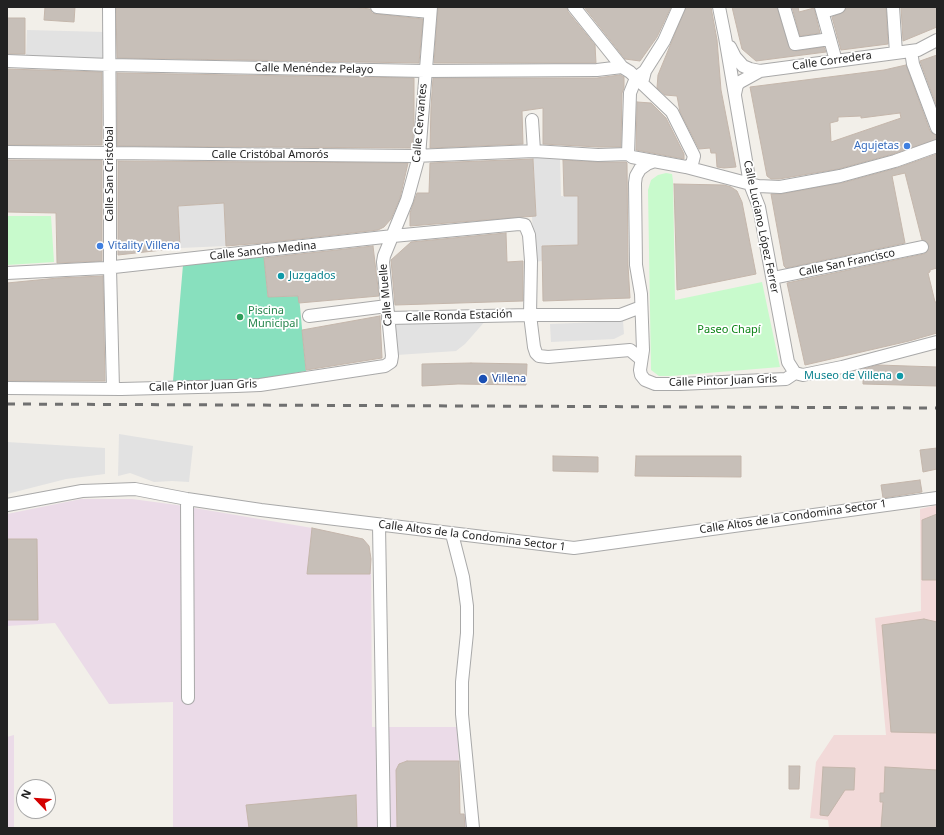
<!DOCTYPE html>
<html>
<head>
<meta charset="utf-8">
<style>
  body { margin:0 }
  #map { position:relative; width:944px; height:835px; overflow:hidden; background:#f2efe9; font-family:"Noto Sans",sans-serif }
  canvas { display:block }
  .frame { position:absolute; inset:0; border:8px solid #222; pointer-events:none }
  .north { position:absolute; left:16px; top:779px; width:40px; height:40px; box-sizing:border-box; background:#fff; border:1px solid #a7a7a7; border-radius:50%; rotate:295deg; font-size:11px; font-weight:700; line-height:16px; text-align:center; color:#222 }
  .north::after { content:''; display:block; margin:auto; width:14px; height:18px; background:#d40000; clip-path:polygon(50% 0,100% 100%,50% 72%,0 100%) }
</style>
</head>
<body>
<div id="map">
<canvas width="944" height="835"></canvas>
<div class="frame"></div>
<div class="north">N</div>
</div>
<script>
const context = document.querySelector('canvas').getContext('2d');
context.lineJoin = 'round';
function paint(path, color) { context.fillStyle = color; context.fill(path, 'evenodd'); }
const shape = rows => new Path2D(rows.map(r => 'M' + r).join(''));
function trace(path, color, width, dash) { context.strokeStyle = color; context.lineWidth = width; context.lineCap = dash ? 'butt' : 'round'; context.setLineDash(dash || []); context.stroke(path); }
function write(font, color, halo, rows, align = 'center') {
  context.font = font + ' "Noto Sans",sans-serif'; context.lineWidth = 3.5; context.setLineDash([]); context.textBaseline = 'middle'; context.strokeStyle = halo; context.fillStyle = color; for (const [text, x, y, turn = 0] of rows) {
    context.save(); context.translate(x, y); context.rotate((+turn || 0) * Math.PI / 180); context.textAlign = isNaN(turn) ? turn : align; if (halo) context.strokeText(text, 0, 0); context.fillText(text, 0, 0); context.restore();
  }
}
const commercial = shape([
  [937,505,937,828,829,828,828,820,810,818,816,762,834,735,886,735,875,618,921,611,920,509]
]);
const industrial = shape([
  [81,499,132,499,177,505,318,529,363,539,369,546,371,559,372,727,458,727,460,814,466,814,467,828,173,828,173,702,109,704,55,623,7,626,7,514],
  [14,735,14,828,7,828,7,737]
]);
const park = shape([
  [666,173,672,174,673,181,675,300,762,282,780,367,671,376,659,376,651,370,648,190,651,180,658,175],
  [7,216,51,216,54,262,7,265]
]);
const pitch = shape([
  [264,256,268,297,299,296,306,371,250,381,173,381,183,265]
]);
const parking = shape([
  [27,30,105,32,104,59,26,57],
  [533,156,560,158,561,196,578,196,578,215,583,230,578,230,578,245,542,246,542,261,534,262,532,216,536,216],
  [224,203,226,246,180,248,178,206],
  [487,319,465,344,456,351,397,355,395,322],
  [623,321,624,334,614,339,551,342,550,324],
  [119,434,193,446,189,482,172,481,154,482,130,473,118,476],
  [7,442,105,448,105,474,66,479,7,494]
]);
const building = shape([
  [45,7,75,7,74,22,44,20,45,7],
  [116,7,353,7,370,9,372,13,376,14,423,19,419,63,117,58,116,7],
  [438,7,567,7,568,12,595,45,596,63,434,63,438,7],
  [584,7,671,7,657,37,640,61,625,59,584,7],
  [686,7,711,7,717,40,721,90,736,167,724,168,717,167,716,153,711,153,710,148,699,149,680,112,677,96,665,95,657,88,658,75,686,7],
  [732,7,777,7,790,49,796,51,824,47,826,52,756,61,742,49,732,7],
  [792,7,798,7,799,12,814,8,820,33,800,36,792,7],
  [846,7,886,7,888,44,841,50,832,17,844,12,846,7],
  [901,7,937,7,937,27,903,41,901,7],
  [7,18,25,18,25,54,7,54,7,18],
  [937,55,937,107,920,61,937,55],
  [906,65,930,131,933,134,937,135,937,139,893,154,838,169,779,179,771,179,767,176,750,87,884,70,906,65],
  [900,113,901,118,831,142,830,123,838,121,838,117,861,116,861,118,900,113],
  [7,69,102,72,102,145,7,145,7,69],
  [117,73,414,78,414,126,412,148,117,146,117,73],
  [620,75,624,77,624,88,622,93,621,147,598,147,543,144,543,108,522,111,523,144,430,148,431,107,433,78,597,78,620,75],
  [637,102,651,103,666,118,684,154,684,159,636,150,637,102],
  [937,154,937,268,930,270,930,272,928,273,935,302,937,302,937,333,909,341,805,365,787,283,924,254,927,252,929,246,927,242,922,240,905,173,892,176,905,243,786,268,784,266,771,194,781,194,842,183,897,168,937,154],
  [533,159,536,216,410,226,410,213,417,193,429,193,430,163,533,159],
  [7,160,102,160,102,261,57,263,56,213,7,212,7,160],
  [563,160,598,162,626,162,627,163,628,265,630,298,543,301,542,246,578,245,578,196,564,196,563,160],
  [118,161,408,163,400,198,391,219,384,227,378,230,263,243,226,246,224,203,178,206,180,248,118,255,118,161],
  [674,184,724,185,731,187,737,191,742,202,756,274,677,290,674,184],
  [506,233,507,262,523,261,523,301,395,305,391,260,411,242,506,233],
  [373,246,379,296,299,303,298,296,268,297,264,258,373,246],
  [103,276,105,381,7,381,7,283,58,278,103,276],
  [380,316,382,358,306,370,302,330,380,316],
  [471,363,527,364,526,385,458,384,422,386,422,364,471,363],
  [878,365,937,367,937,386,863,384,863,369,878,365],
  [937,448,937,469,923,472,920,450,937,448],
  [553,456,598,457,598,472,553,471,553,456],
  [636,456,741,456,741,477,635,476,636,456],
  [920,480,922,492,883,498,881,485,920,480],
  [937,514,937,580,922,580,922,520,937,514],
  [312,528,363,539,369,546,371,559,370,574,307,574,312,528],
  [7,539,37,539,38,620,7,620,7,539],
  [924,619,937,622,937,733,891,732,882,625,924,619],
  [407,761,459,761,460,814,464,814,465,828,397,828,396,770,399,764,407,761],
  [789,766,800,766,799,789,789,789,789,766],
  [823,767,855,768,854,790,845,790,828,816,820,815,823,767],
  [885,767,937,770,937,828,881,828,883,802,880,802,880,793,884,793,885,767],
  [356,795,357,828,249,828,246,805,356,795]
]);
const minor = shape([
  [109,7,110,154,110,268,113,389],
  [377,7,430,12],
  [574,7,622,67,630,72,672,112,694,156,692,164,686,167],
  [719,7,725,37,750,184,759,207,788,362,795,373],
  [784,7,795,44,830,39],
  [821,7,836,61],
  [893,7,896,53],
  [823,12,839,7],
  [730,47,735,57,743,66,750,69,760,71],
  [911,51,913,64,937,128],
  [7,61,110,65,425,71,597,70,622,67],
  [643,79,645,71,664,41,679,7],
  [735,94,737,85,740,82,760,71,918,50,937,40],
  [532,120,534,151],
  [7,152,414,156,534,151,598,155,628,154,632,157,686,167,758,186,780,187,840,176,895,161,937,146],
  [628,154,630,93,636,78,645,71],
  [655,161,647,164,640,169,636,176,635,183,636,265,641,294,643,350,640,370,641,375,645,380,655,384,680,384,786,379,795,373,803,375,842,367,937,342],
  [7,273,105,268,393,236,519,224,525,225,529,235,531,261,530,315,534,347,536,353,539,356,548,357,630,350,641,359],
  [773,278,922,247],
  [309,316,387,306],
  [388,318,530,315,620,315,641,307],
  [7,388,121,389,236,386,260,385,378,367,385,366,391,362,392,356,383,262,384,256,407,200,419,156,431,7],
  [187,499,188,698],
  [7,505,82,491,135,489,187,499,261,510,574,548,937,498],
  [379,525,384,828],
  [452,534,463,577,467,606,467,633,462,682,462,714,473,828]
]);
const rail = shape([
  [7,404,937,408]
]);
const markers = [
  [907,146,4,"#3f7fe0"],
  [100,246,4,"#3f7fe0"],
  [281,276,4,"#0f9aa8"],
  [240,317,4,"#2e9e5b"],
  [900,376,4,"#0f9aa8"],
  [483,379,5,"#1a4fb4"]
];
const streetNames = [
  ["Calle Corredera",832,61,-8],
  ["Calle Menéndez Pelayo",314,69,1],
  ["Calle Cervantes",420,123,-85],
  ["Calle Cristóbal Amorós",270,155],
  ["Calle San Cristóbal",110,174,-90],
  ["Calle Luciano López Ferrer",761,227,78],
  ["Calle Sancho Medina",263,251,-6],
  ["Calle San Francisco",847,263,-12],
  ["Calle Muelle",386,295,-95],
  ["Calle Ronda Estación",459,316,-2],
  ["Calle Pintor Juan Gris",723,381,-2],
  ["Calle Pintor Juan Gris",203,386,-2],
  ["Calle Altos de la Condomina Sector 1",793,517,-8],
  ["Calle Altos de la Condomina Sector 1",472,536,7]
];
const shopNames = [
  ["Agujetas",899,146],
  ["Vitality Villena",108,246,"left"]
];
const cultureNames = [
  ["Juzgados",289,276],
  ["Museo de Villena",892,376,"right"]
];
const leisureNames = [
  ["Piscina",248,311],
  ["Municipal",248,324]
];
const parkNames = [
  ["Paseo Chapí",729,330]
];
const transitNames = [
  ["Villena",492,379]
];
paint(commercial, '#f2dad9');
paint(industrial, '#ebdbe8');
paint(park, '#c8facc');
paint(pitch, '#88e0be');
paint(parking, '#e2e2e2');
paint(building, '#c7bfb8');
trace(building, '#c4b6ab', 1);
trace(minor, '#a9a9a9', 14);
trace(minor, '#fff', 12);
trace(rail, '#707070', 3, [8, 8]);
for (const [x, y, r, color] of markers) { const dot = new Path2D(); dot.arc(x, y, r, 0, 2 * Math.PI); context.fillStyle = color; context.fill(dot); trace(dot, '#fff', 1.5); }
write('11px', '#222', '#fff', streetNames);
write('11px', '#366cbe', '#fff', shopNames, 'right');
write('11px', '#0d838f', '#fff', cultureNames, 'left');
write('11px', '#27864d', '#fff', leisureNames, 'left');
write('11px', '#0c8416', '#fff', parkNames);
write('11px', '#164399', '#fff', transitNames, 'left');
</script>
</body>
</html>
